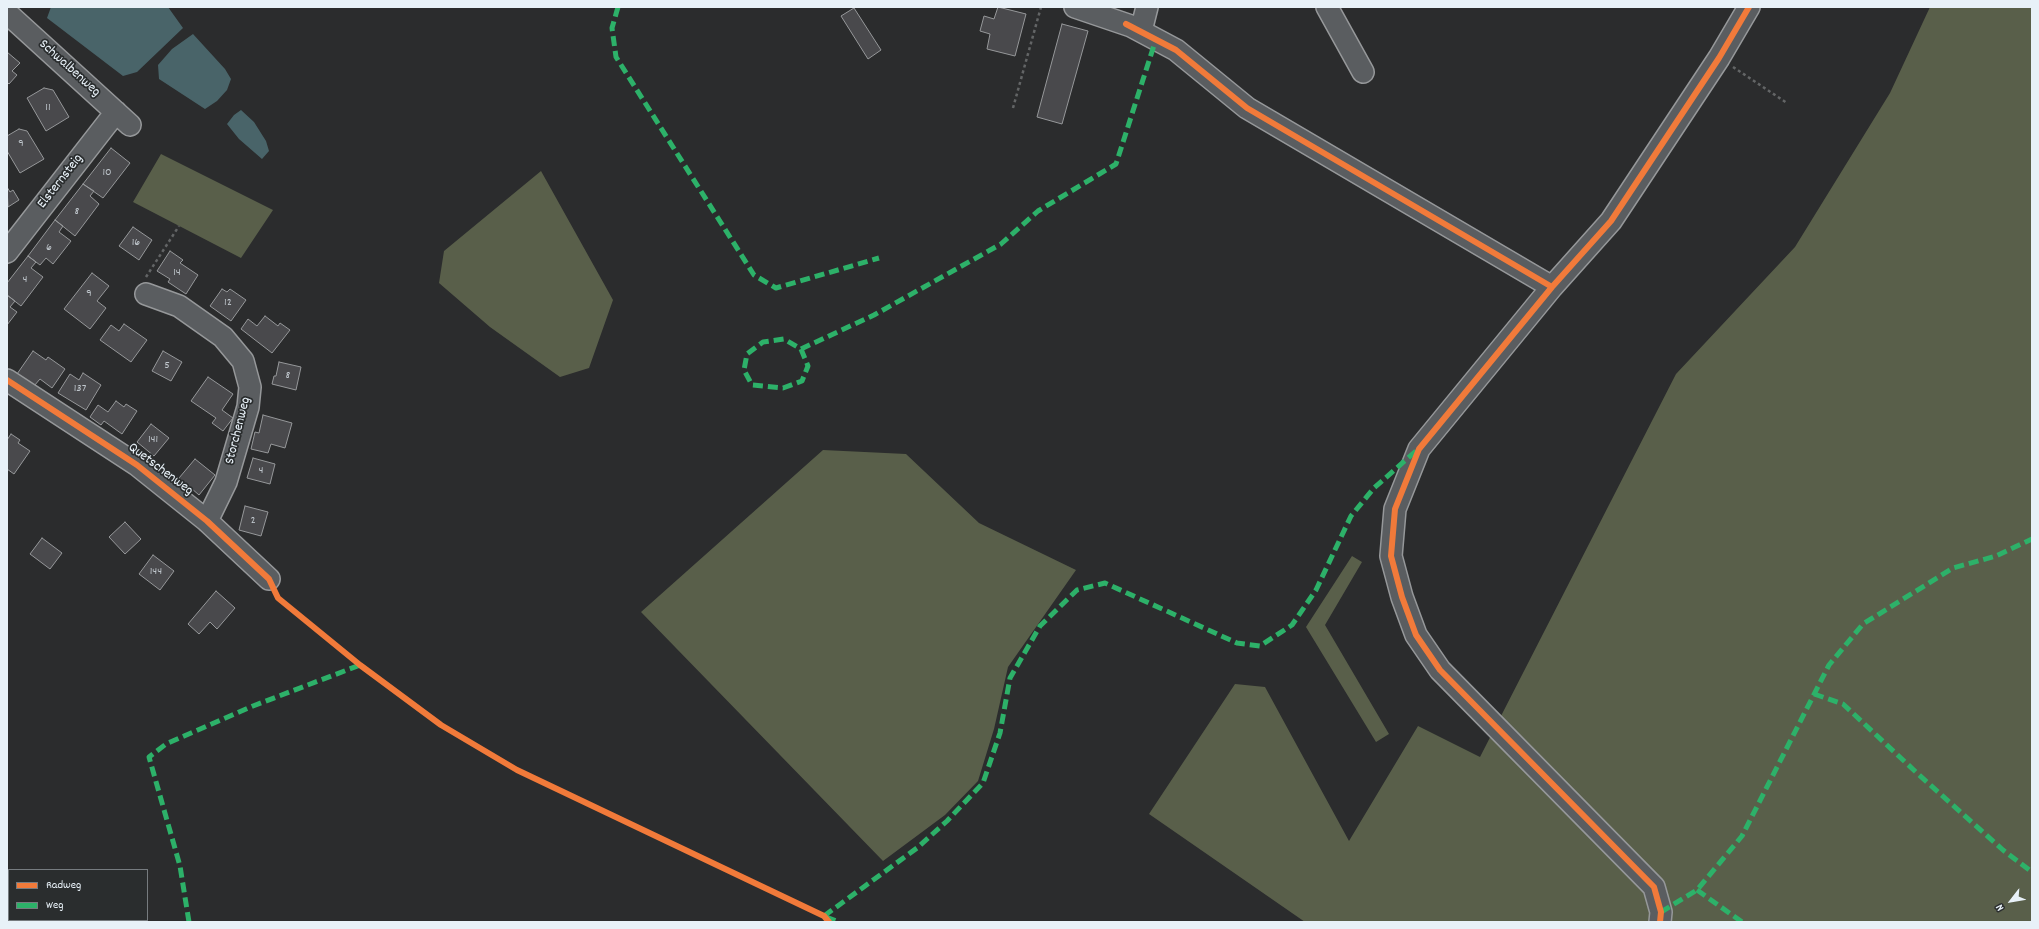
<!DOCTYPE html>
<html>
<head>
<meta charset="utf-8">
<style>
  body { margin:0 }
  #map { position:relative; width:2039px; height:929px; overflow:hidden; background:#2b2c2d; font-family:Dekko,sans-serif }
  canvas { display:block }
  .frame { position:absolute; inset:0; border:8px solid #e8f1f8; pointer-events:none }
  .legend { position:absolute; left:8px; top:869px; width:140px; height:52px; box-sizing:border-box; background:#2a2d2e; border:1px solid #767b7f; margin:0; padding:5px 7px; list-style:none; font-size:12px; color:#e8f1f8 }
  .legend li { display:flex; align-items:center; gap:8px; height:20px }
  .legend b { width:20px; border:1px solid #767b7f }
  .north { position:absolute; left:1991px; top:881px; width:40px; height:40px; -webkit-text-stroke:3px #2a2d2e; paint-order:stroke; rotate:239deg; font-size:11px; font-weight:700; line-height:16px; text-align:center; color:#e8f1f8 }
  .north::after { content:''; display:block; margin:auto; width:14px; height:18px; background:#e8f1f8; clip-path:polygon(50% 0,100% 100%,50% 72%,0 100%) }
</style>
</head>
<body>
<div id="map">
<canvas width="2039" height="929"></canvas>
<div class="frame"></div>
<ul class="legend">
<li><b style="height:5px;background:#f17a3a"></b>Radweg</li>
<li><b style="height:5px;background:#2db169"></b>Weg</li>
</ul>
<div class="north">N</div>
</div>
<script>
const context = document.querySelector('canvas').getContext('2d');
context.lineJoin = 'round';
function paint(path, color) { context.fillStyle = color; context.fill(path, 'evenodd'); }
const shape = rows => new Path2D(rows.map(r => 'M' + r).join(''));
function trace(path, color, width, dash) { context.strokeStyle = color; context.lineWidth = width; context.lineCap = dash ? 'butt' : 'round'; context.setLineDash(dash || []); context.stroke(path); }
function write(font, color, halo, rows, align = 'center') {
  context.font = font + ' Dekko,sans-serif'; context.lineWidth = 3.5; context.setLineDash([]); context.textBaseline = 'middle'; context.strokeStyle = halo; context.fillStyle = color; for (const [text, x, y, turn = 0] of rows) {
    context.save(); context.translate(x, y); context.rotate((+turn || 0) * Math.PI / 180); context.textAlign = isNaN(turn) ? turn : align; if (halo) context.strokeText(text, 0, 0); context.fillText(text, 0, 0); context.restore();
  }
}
const green = shape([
  [1930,7,2032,7,2032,922,1305,922,1149,814,1235,684,1265,687,1349,841,1418,726,1480,757,1676,374,1795,247,1890,93],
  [161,154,273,210,241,258,133,202],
  [541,171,613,300,589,368,560,377,490,327,439,283,444,251],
  [823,450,906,454,979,523,1076,570,1008,667,994,729,978,781,945,815,883,861,641,612],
  [1352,556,1362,562,1325,625,1389,734,1376,742,1306,627]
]);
const water = shape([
  [51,7,168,7,183,28,137,72,123,76,47,18],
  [193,34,225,69,231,79,227,90,217,101,205,109,159,79,158,65,172,49],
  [241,110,254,122,266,141,269,151,262,159,239,139,227,124,234,115]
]);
const building = shape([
  [998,7,1026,14,1015,56,987,49,990,34,980,31,984,16,994,19,998,7],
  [854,8,881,50,868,59,841,16,854,8],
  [1062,24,1088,31,1062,124,1037,117,1062,24],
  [7,52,20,63,12,71,17,75,9,84,7,82,7,52],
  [44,88,53,90,69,117,46,131,27,98,44,88],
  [19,129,27,131,44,159,20,173,7,151,7,136,19,129],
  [111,148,130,163,103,198,83,184,111,148],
  [83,184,94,191,90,196,99,204,75,236,55,220,83,184],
  [7,187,10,192,13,190,19,200,8,207,7,187],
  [55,220,63,226,59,232,71,241,53,264,46,258,40,265,28,256,55,220],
  [133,227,152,240,139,260,119,246,133,227],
  [170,251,183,260,180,263,198,275,186,294,168,282,170,279,157,271,170,251],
  [28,256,36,262,31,268,43,277,21,306,7,295,7,283,28,256],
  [92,273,109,286,97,301,106,308,90,329,64,309,92,273],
  [222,289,227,292,230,289,246,300,231,321,210,306,222,289],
  [7,295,15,301,10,307,17,312,7,325,7,295],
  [265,316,278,326,280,323,290,330,272,353,241,329,248,319,257,326,265,316],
  [124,324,147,340,131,362,100,340,111,325,119,331,124,324],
  [33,351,46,360,48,357,65,369,52,388,40,379,34,386,17,374,33,351],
  [163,351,182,362,171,381,152,371,163,351],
  [279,362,301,367,296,390,272,384,274,376,276,376,279,362],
  [83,373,101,385,86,410,58,393,70,374,79,380,83,373],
  [208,377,233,394,222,410,233,418,223,431,212,423,216,418,191,401,208,377],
  [116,401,124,407,126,404,137,411,122,434,104,421,101,425,90,417,98,405,108,412,116,401],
  [263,415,292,423,285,448,271,444,268,453,251,449,255,432,259,433,263,415],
  [151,424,169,438,154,456,137,442,151,424],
  [11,434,20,440,18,443,30,451,14,474,7,469,7,440,11,434],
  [253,458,275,464,270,484,247,478,253,458],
  [195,459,215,475,199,495,191,488,189,491,182,485,184,483,179,478,195,459],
  [245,506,268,512,261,536,239,530,245,506],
  [125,522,141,539,125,554,109,537,125,522],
  [42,538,62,553,50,569,30,554,42,538],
  [153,555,174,571,160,590,139,574,153,555],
  [216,591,235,608,217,629,210,622,199,634,188,624,216,591]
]);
const path = shape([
  [1733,67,1787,103],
  [1013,108,1041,7],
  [146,277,179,226]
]);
const minor = shape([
  [1075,7,1131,26,1176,50,1247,108,1552,287],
  [1327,7,1363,72],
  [7,13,130,125],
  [1141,31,1147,7],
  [7,252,116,112],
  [146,294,179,306,223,337,243,361,250,387,248,407,226,482,207,521],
  [7,380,137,465,207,521,269,579],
  [1660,922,1661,912,1654,887,1440,670,1416,635,1402,597,1391,556,1395,509,1419,449,1552,287,1611,221,1719,58,1749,7]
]);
const quiet = shape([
  [618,7,612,28,616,57,754,275,776,288,879,258],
  [801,349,808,366,802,381,783,388,752,385,744,370,747,354,763,342,784,339,801,349,874,315,1001,244,1038,211,1116,164,1156,39],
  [1814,694,1843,704,1918,774,2003,850,2032,872],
  [1697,890,1742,922],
  [1661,912,1697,890,1742,836,1829,665,1863,624,1953,568,1996,556,2032,539],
  [824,916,917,848,947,821,983,783,1000,733,1010,678,1040,626,1077,590,1105,583,1237,643,1260,646,1292,625,1316,590,1351,516,1374,488,1416,451],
  [826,917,839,922],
  [189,922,180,866,149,757,166,744,253,706,360,665]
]);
const cycleway = shape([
  [1126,24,1176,50,1247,108,1552,287],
  [7,380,137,465,207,521,269,579,278,598,360,665,441,725,517,770,824,916,829,922],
  [1660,922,1661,912,1654,887,1440,670,1416,635,1402,597,1391,556,1395,509,1419,449,1552,287,1611,221,1719,58,1749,7]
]);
const numberNames = [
  ["11",48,108],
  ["9",21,144],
  ["10",107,173],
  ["8",77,212],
  ["16",136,243],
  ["6",49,248],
  ["14",177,273],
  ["4",25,280],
  ["9",89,294],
  ["12",228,303],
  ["5",167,366],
  ["8",288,376],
  ["137",80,389],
  ["141",153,440],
  ["4",261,471],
  ["2",253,521],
  ["144",156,572]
];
const streetNames = [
  ["Schwalbenweg",69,69,42],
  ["Elsternsteig",61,182,-52],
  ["Storchenweg",239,431,-76],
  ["Quetschenweg",160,470,37]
];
paint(green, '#595f4a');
paint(water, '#496469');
paint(building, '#49494c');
trace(building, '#96989a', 1);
trace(minor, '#96989a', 24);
trace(path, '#636566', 2.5, [3, 3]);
trace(minor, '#5a5d60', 21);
trace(quiet, '#2db169', 5, [10, 5]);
trace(cycleway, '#f17a3a', 6);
write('12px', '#c0c7cd', null, numberNames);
write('14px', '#e8f1f8', '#2a2d2e', streetNames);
</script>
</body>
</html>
